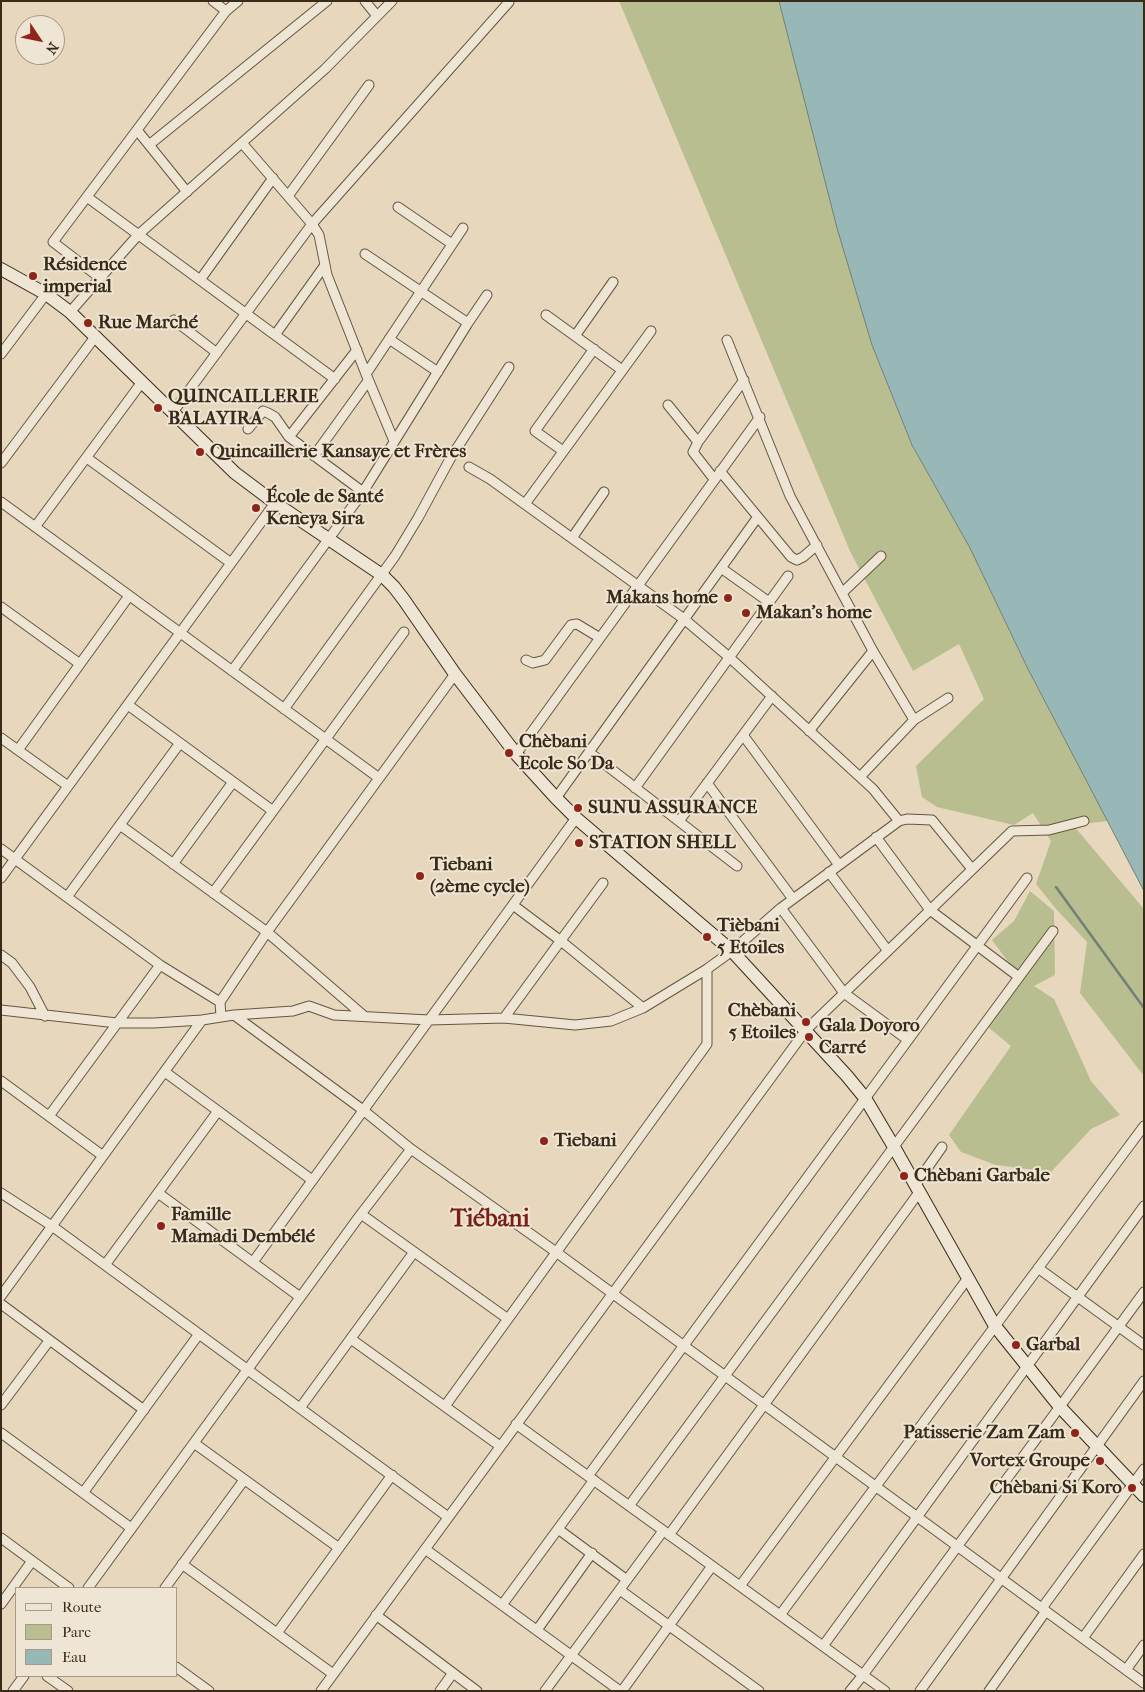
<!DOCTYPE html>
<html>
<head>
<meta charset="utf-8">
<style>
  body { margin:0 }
  #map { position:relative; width:1145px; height:1692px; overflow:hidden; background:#e7d7bd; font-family:"IM FELL French Canon",serif }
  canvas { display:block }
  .frame { position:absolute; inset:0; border:2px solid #392b18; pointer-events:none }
  .legend { position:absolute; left:15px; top:1587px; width:162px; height:90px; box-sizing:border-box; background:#efe5d4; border:1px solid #a69b89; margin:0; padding:6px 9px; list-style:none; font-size:15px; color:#392b18 }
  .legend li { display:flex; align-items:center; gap:10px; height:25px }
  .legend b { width:25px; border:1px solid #a69b89 }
  .north { position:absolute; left:15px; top:15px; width:50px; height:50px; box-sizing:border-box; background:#efe5d4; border:1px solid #a69b89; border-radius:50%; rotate:124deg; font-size:14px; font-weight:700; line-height:20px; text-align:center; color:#392b18 }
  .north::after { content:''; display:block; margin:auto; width:18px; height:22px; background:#8f2418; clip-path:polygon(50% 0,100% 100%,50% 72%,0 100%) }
</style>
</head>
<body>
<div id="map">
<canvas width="1145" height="1692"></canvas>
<div class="frame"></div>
<ul class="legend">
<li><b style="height:6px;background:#efe5d4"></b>Route</li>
<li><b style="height:14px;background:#b8be8f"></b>Parc</li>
<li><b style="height:14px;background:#98b8b8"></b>Eau</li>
</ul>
<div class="north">N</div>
</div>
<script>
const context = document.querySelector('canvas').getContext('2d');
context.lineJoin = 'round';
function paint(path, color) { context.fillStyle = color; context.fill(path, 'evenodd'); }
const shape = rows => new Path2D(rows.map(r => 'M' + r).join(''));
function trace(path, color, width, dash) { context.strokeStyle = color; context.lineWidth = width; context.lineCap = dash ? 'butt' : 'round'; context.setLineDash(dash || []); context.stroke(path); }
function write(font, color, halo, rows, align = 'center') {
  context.font = font + ' "IM FELL French Canon",serif'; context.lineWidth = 4; context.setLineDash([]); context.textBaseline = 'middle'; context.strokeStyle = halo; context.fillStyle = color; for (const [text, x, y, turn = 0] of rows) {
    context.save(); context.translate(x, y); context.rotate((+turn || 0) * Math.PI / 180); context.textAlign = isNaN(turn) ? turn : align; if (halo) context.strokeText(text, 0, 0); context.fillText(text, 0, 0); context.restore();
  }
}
const green = shape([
  [619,1,779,1,872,345,912,445,970,548,1027,667,1108,821,1073,825,1144,909,1144,1076,1080,993,1087,942,1056,909,1036,884,1051,841,1033,813,1014,825,937,807,922,797,916,766,984,699,959,644,913,671,850,551],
  [1030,891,1054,911,1055,975,1034,986,1054,999,1091,1081,1120,1115,1091,1129,1051,1172,996,1165,961,1152,949,1135,1011,1046,988,1027,1015,971,992,940,1014,921]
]);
const water = shape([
  [779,1,1144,1,1144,891,1027,667,970,548,912,445,872,345,837,228,779,1]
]);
const stream = shape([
  [1056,887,1144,1008]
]);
const street = shape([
  [213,1,226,11],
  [365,1,377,16],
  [137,130,187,192],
  [242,143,312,224,319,235,327,275,366,374,394,441],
  [149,145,327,1],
  [288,196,369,85],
  [87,197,335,379],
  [398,207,452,244],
  [365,254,468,323],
  [100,278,53,242,226,11,238,1],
  [200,280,273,178],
  [70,312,138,235,325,69,392,1],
  [546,315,622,370],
  [174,320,217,353],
  [275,335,325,265],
  [575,336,613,282],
  [389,339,438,372],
  [727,340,790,496,873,651,914,720],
  [1,354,46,294],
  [366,374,463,228],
  [668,405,698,442,693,452,714,479],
  [173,412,312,224,509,2],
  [248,429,263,411,268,413,275,417,289,437,363,492],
  [289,437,357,350],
  [698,442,744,380],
  [563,451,535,431,594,349],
  [314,456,368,381],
  [87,458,231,563],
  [1,463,95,337],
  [469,467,490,479,684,619,729,657,873,789,899,821],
  [720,471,791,557,797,560,803,557,817,545],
  [1,502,379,778],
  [525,504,651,331],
  [35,527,142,382],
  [572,538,604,492],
  [721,568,769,602],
  [842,593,881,556],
  [1,607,80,664],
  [526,660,533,663,545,660,571,625,577,624,600,638],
  [232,671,363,492,468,323,487,295],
  [128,705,273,811],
  [284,709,395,556,418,518,450,459,509,367],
  [809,731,873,651],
  [743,735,839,865],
  [1,738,68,786],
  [18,750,129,596],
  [589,752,737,866],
  [516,754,760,417],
  [860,777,914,720,948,698],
  [707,783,793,899],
  [635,788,788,576],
  [556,798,757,518],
  [679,821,772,696],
  [120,825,267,932,364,1016],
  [876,837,930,910,1019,977],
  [1,849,160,965,220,1002],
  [173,864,233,782],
  [829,872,888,951],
  [1,878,275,503],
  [213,893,404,632],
  [67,897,180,743],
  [513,905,561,941,643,1008],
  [781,908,844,993,908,1040],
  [1,955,12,963,30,987,45,1016],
  [1,1010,117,1023,154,1023,202,1020,234,1015,293,1011,309,1006,334,1015,429,1020,504,1018,575,1025,611,1021,643,1008,707,969,732,951,781,908,899,821,907,819,932,820,972,869],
  [234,1015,363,1110,411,1149,556,1252,1144,1683],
  [221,1017,220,1002,267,932,455,674],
  [504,1018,603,883],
  [165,1072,312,1180],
  [1,1081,103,1156],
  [49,1116,160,965],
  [916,1184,942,1147],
  [1,1193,52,1226,448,1517],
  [158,1193,300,1297],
  [361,1214,508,1319],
  [253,1262,576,818],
  [105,1265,218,1111],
  [1038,1268,1144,1345],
  [1,1296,202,1020],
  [1,1304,144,1410],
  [351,1339,500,1446],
  [1,1405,49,1341],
  [445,1406,707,1044,707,969],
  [300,1408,414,1252],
  [516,1424,885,1691],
  [1,1433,131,1528],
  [194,1443,339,1548],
  [588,1476,1027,878],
  [83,1493,199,1334],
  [629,1506,1053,931],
  [558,1529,627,1580],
  [669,1535,920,1191],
  [1,1538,69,1588],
  [425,1549,620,1691],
  [182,1564,333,1674],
  [740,1586,968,1278],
  [88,1588,361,1214,411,1149],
  [165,1588,244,1480],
  [620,1590,759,1691],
  [1,1604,32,1561],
  [502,1605,594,1480],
  [1042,1608,1144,1469],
  [376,1615,477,1691],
  [780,1615,1144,1126],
  [537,1630,592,1553],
  [277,1633,392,1475],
  [1083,1638,1144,1554],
  [823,1646,1144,1206],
  [176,1667,209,1691],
  [1126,1670,1144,1645],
  [47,1676,68,1691],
  [13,1691,24,1676],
  [321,1691,806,1030,1012,831,1049,830,1084,821],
  [440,1691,453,1673],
  [545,1691,663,1531],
  [622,1691,712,1566],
  [850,1691,863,1675,1144,1292],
  [920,1691,1144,1381],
  [989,1691,1046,1611]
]);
const secondary = shape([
  [1,269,46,294,70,312,235,473,275,503,382,575,394,587,404,600,455,674,516,754,556,798,576,818,732,951,847,1076,865,1098,894,1147,995,1326,1060,1407,1144,1496]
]);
const markers = [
  [33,276,5,"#8f2418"],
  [88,323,5,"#8f2418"],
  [158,408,5,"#8f2418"],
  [200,452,5,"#8f2418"],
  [256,508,5,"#8f2418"],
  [728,598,5,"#8f2418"],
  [746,613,5,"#8f2418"],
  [509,753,5,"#8f2418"],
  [578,808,5,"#8f2418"],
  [579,843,5,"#8f2418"],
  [420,876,5,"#8f2418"],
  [707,937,5,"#8f2418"],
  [806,1022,5,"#8f2418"],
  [809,1037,5,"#8f2418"],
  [544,1141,5,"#8f2418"],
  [904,1176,5,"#8f2418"],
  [161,1226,5,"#8f2418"],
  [1016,1345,5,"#8f2418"],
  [1075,1433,5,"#8f2418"],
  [1100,1461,5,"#8f2418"],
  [1132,1488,5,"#8f2418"]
];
const poiNames = [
  ["Résidence",43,265],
  ["imperial",43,287],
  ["Rue Marché",98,323],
  ["QUINCAILLERIE",168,397],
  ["BALAYIRA",168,419],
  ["Quincaillerie Kansaye et Frères",210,452],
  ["École de Santé",266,497],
  ["Keneya Sira",266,519],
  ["Makans home",718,598,"right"],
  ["Makan's home",756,613],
  ["Chèbani",519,742],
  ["Ecole So Da",519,764],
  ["SUNU ASSURANCE",588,808],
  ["STATION SHELL",589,843],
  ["Tiebani",430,865],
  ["(2ème cycle)",430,887],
  ["Tièbani",717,926],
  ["5 Etoiles",717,948],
  ["Chèbani",796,1011,"right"],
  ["5 Etoiles",796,1033,"right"],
  ["Gala Doyoro",819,1026],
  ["Carré",819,1048],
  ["Tiebani",554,1141],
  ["Chèbani Garbale",914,1176],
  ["Famille",171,1215],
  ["Mamadi Dembélé",171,1237],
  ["Garbal",1026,1345],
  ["Patisserie Zam Zam",1065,1433,"right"],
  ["Vortex Groupe",1090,1461,"right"],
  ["Chèbani Si Koro",1122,1488,"right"]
];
const districtNames = [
  ["Tiébani",490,1220]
];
paint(green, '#b8be8f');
paint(water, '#98b8b8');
trace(water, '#728078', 1);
trace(stream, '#728078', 2.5);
trace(street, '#645641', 11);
trace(secondary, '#392b18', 14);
trace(street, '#efe5d4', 9);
trace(secondary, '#efe5d4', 12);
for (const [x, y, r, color] of markers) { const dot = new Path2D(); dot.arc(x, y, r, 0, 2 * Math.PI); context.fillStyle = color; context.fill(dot); trace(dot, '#efe5d4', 2); }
write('bold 19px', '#392b18', '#efe5d4', poiNames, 'left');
write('bold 24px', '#7a1f14', '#efe5d4', districtNames);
</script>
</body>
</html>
